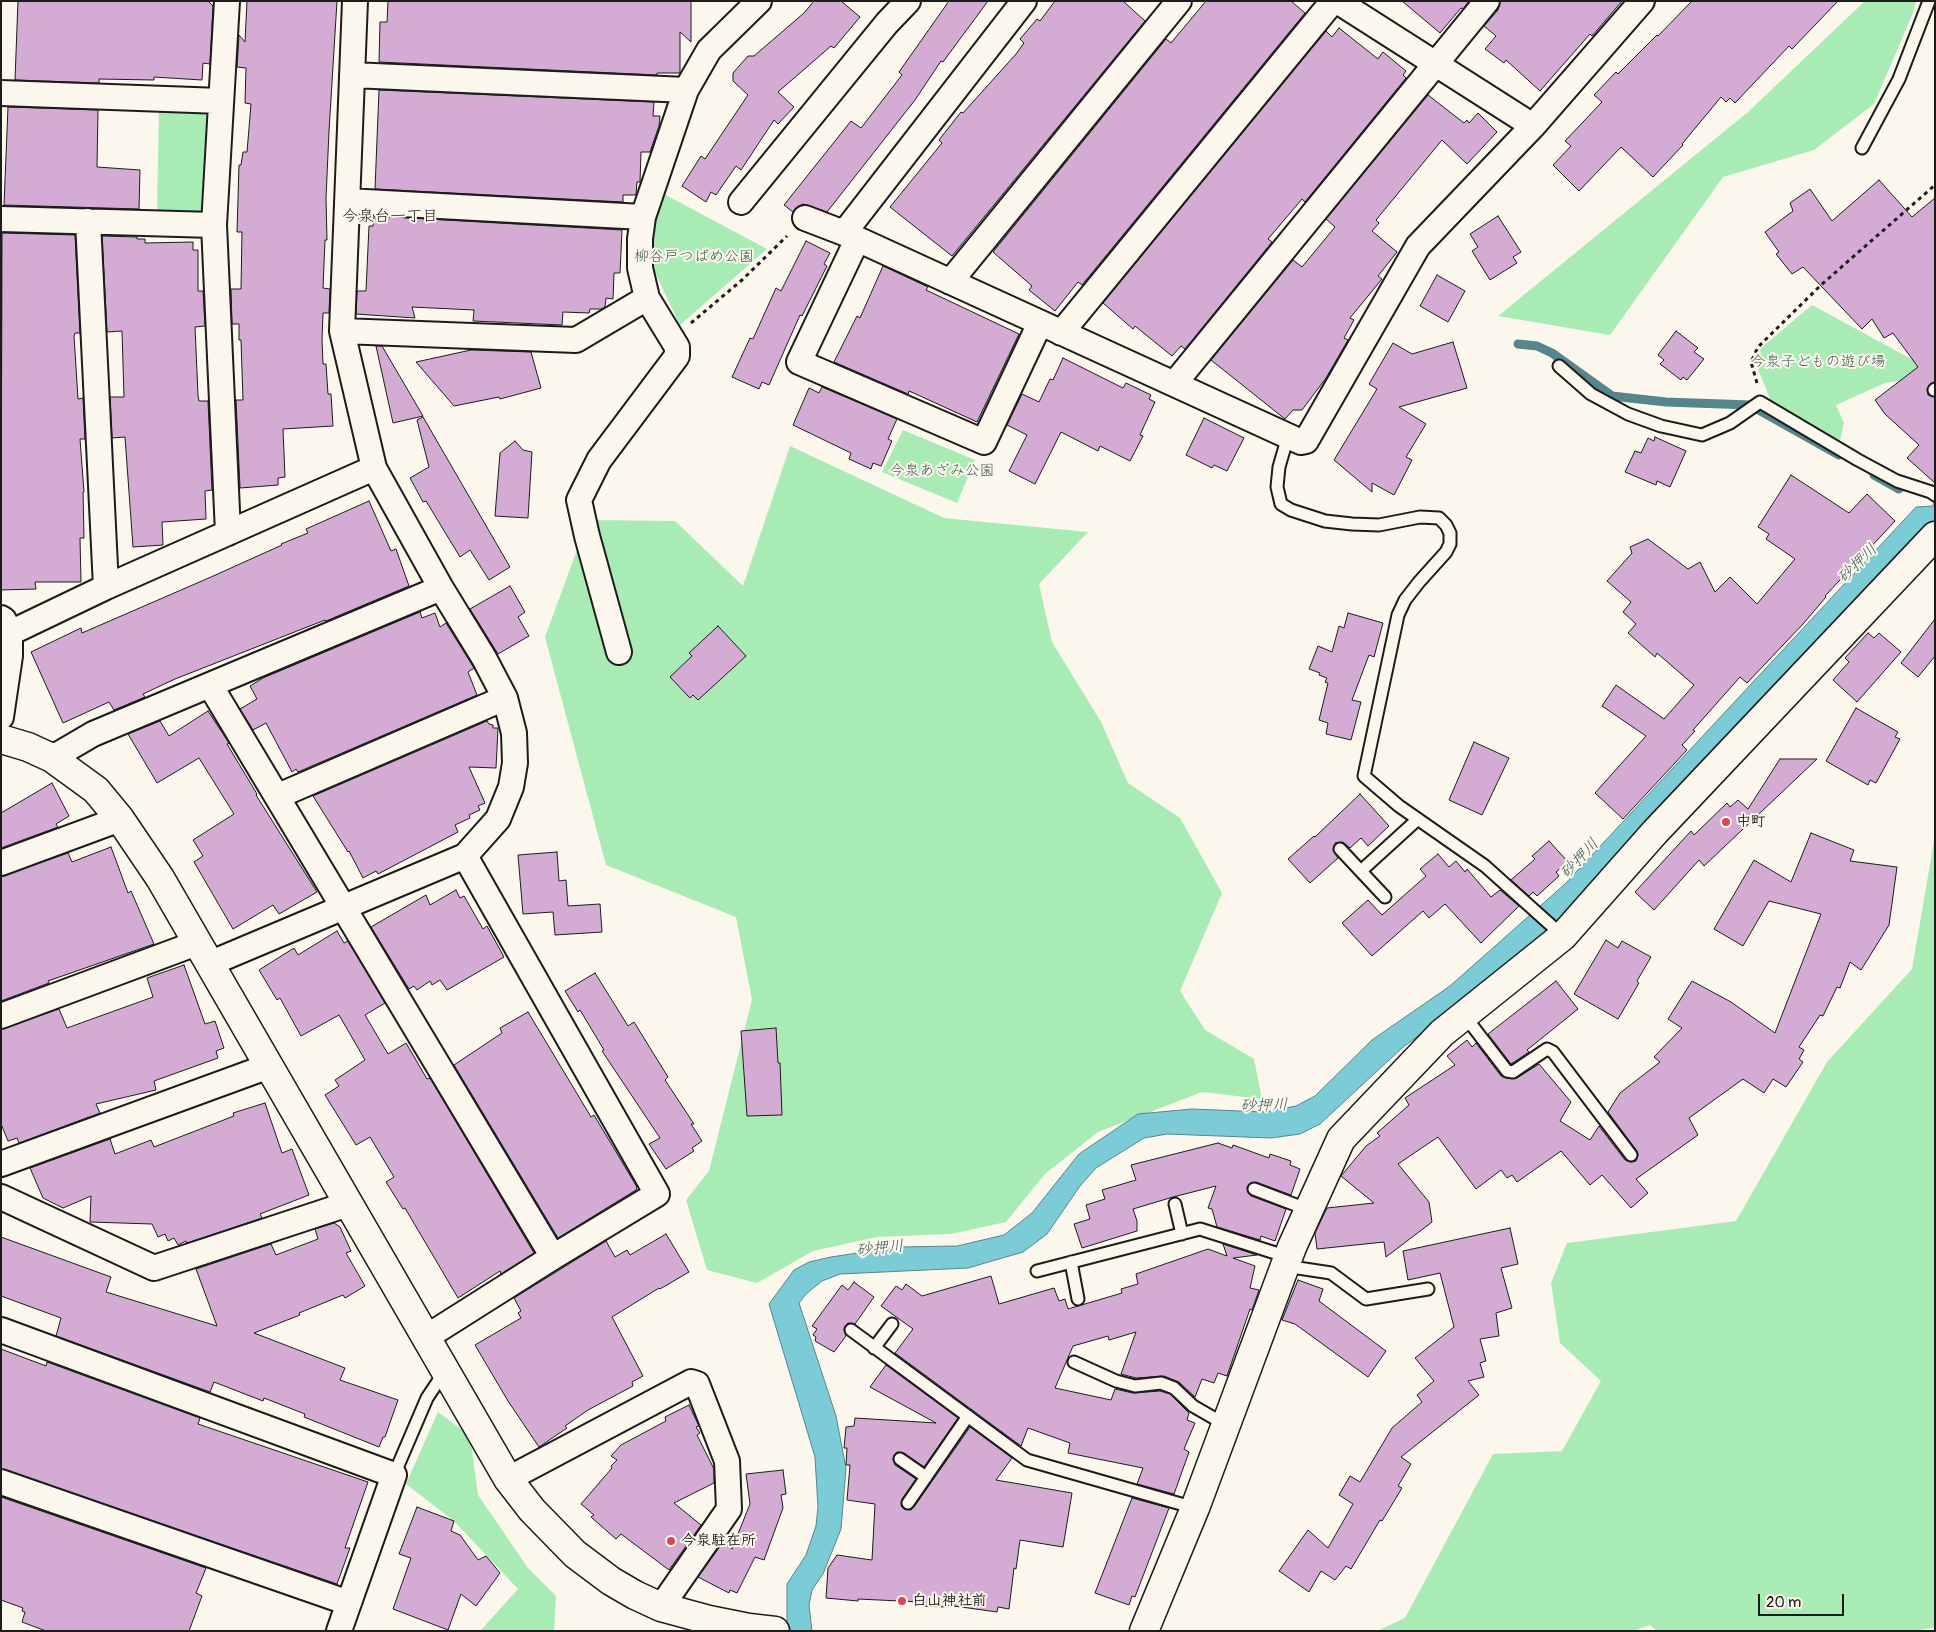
<!DOCTYPE html>
<html>
<head>
<meta charset="utf-8">
<style>
  body { margin:0 }
  #map { position:relative; width:1936px; height:1632px; overflow:hidden; background:#fbf7ec; font-family:Pangolin,sans-serif }
  canvas { display:block }
  .frame { position:absolute; inset:0; border:2px solid #1c1c1c; pointer-events:none }
  .scale { position:absolute; left:1758px; top:1594px; width:86px; height:22px; box-sizing:border-box; border:2px solid #1c1c1c; border-top:0; padding-left:6px; font-size:15px; line-height:18px; white-space:nowrap; color:#1c1c1c; -webkit-text-stroke:4px #fbf7ec; paint-order:stroke }
</style>
</head>
<body>
<div id="map">
<canvas width="1936" height="1632"></canvas>
<div class="frame"></div>
<div class="scale">20 m</div>
</div>
<script>
const context = document.querySelector('canvas').getContext('2d');
context.lineJoin = 'round';
function paint(path, color) { context.fillStyle = color; context.fill(path, 'evenodd'); }
const shape = rows => new Path2D(rows.map(r => 'M' + r).join(''));
function trace(path, color, width, dash) { context.strokeStyle = color; context.lineWidth = width; context.lineCap = dash ? 'butt' : 'round'; context.setLineDash(dash || []); context.stroke(path); }
function write(font, color, halo, rows, align = 'center') {
  context.font = font + ' Pangolin,"Klee One",sans-serif'; context.lineWidth = 4; context.setLineDash([]); context.textBaseline = 'middle'; context.strokeStyle = halo; context.fillStyle = color; for (const [text, x, y, turn = 0] of rows) {
    context.save(); context.translate(x, y); context.rotate((+turn || 0) * Math.PI / 180); context.textAlign = isNaN(turn) ? turn : align; if (halo) context.strokeText(text, 0, 0); context.fillText(text, 0, 0); context.restore();
  }
}
const green = shape([
  [1865,1,1916,1,1913,13,1874,104,1814,150,1723,177,1610,335,1498,316,1748,112],
  [159,107,200,108,208,118,203,208,196,216,157,214],
  [662,193,767,249,680,325,649,260,647,236],
  [1812,305,1926,367,1907,380,1885,383,1836,405,1844,423,1840,441,1771,401,1756,364,1761,348],
  [903,430,975,460,957,503,882,472],
  [790,446,944,518,1088,532,1039,584,1052,642,1101,722,1128,783,1180,818,1222,893,1180,991,1205,1030,1254,1059,1262,1099,1202,1092,1098,1132,1045,1174,1006,1222,951,1234,877,1237,813,1251,757,1283,707,1270,686,1200,709,1171,752,1000,736,917,606,865,545,637,588,520,675,521,743,586],
  [1935,835,1935,1627,1915,1631,1657,1631,1650,1625,1633,1631,1377,1631,1405,1618,1493,1454,1562,1451,1601,1381,1560,1343,1551,1283,1567,1243,1736,1221,1827,1062,1912,969],
  [438,1412,470,1436,478,1495,528,1568,556,1596,554,1631,480,1631,518,1589,454,1521,406,1484]
]);
const water = shape([
  [1935,497,1935,521,1880,576,1562,917,1464,1001,1402,1048,1320,1124,1300,1134,1271,1138,1167,1134,1144,1138,1096,1168,1080,1186,1047,1234,1023,1252,968,1268,840,1274,822,1281,806,1294,799,1303,836,1416,846,1468,841,1529,823,1574,812,1590,809,1605,812,1631,787,1631,787,1584,806,1555,816,1526,818,1507,815,1457,769,1304,794,1270,809,1262,831,1257,897,1247,957,1246,1004,1235,1032,1213,1079,1154,1138,1114,1192,1109,1265,1112,1296,1106,1315,1096,1372,1040,1450,986,1565,884,1916,507,1933,506,1935,497]
]);
const stream = shape([
  [1518,344,1537,346,1552,353,1612,396,1666,402,1750,405,1839,455],
  [1874,475,1899,489]
]);
const building = shape([
  [18,1,208,1,213,6,210,64,203,63,202,80,154,77,154,80,99,79,99,83,15,80,18,1],
  [247,1,337,1,329,131,326,198,327,240,325,240,323,288,330,289,329,313,323,313,322,340,323,364,326,364,328,394,331,394,333,426,283,429,285,477,278,478,278,485,240,488,236,400,243,400,241,340,239,340,239,324,232,324,231,289,241,289,242,232,237,232,239,165,241,165,243,152,247,152,251,104,245,103,246,68,237,67,239,35,245,42,247,1],
  [388,1,691,1,691,42,680,32,680,73,657,73,657,75,379,62,380,22,387,22,388,1],
  [814,1,841,1,860,17,834,48,831,46,778,92,794,107,778,124,774,120,741,170,736,166,716,195,711,192,706,202,682,186,701,156,705,159,748,95,733,81,733,73,748,56,754,56,804,13,814,1],
  [949,1,988,1,943,62,941,61,915,100,827,212,803,204,797,207,793,212,784,205,851,121,861,128,902,75,899,72,949,1],
  [1055,1,1123,1,1145,21,952,256,890,207,942,143,939,140,961,112,963,113,1016,54,1024,43,1020,39,1037,19,1040,21,1055,1],
  [1206,1,1291,1,1305,13,1082,285,1078,282,1055,311,1029,290,1032,286,993,252,1166,39,1171,43,1206,1],
  [1402,1,1469,1,1463,9,1461,8,1440,33,1402,1],
  [1500,1,1622,1,1592,36,1590,34,1540,91,1506,60,1504,63,1485,49,1496,36,1484,26,1498,10,1500,1],
  [1692,1,1838,1,1792,49,1789,46,1735,103,1730,98,1726,102,1721,97,1682,144,1683,145,1653,177,1621,147,1579,191,1553,165,1571,146,1565,141,1602,102,1594,95,1616,72,1618,74,1657,35,1658,36,1692,1],
  [1339,28,1378,59,1383,52,1406,71,1403,75,1406,78,1305,202,1302,199,1268,239,1272,242,1185,349,1181,346,1172,356,1135,326,1133,329,1103,303,1326,31,1332,37,1339,28],
  [379,90,654,102,653,116,660,116,659,126,650,152,641,152,640,182,637,182,636,195,623,195,623,202,375,189,379,90],
  [1428,95,1464,123,1467,120,1469,123,1478,113,1497,132,1467,164,1442,140,1376,220,1379,223,1372,231,1397,252,1378,276,1382,279,1350,318,1354,320,1344,338,1348,340,1326,378,1302,410,1293,410,1285,419,1211,360,1293,260,1302,267,1335,227,1326,219,1428,95],
  [8,107,98,110,97,167,140,170,139,209,4,205,8,107],
  [1879,180,1912,217,1935,198,1935,382,1930,384,1927,389,1928,395,1935,397,1935,483,1907,458,1919,445,1885,414,1875,400,1918,367,1893,333,1884,338,1872,319,1862,329,1803,267,1792,274,1776,254,1779,252,1765,232,1793,211,1790,203,1810,189,1832,221,1879,180],
  [374,216,622,230,620,273,614,273,613,299,606,298,605,307,601,309,590,309,589,313,563,312,562,325,473,321,474,310,412,307,415,318,356,314,357,291,366,291,369,226,373,226,374,216],
  [1498,216,1521,252,1513,257,1517,263,1490,280,1472,251,1478,247,1470,234,1498,216],
  [2,233,75,235,80,333,75,333,74,336,78,399,83,398,85,439,80,439,84,492,83,492,84,538,80,538,81,582,35,582,36,589,1,590,2,233],
  [102,236,137,237,137,239,145,239,145,243,193,242,193,250,198,250,198,291,203,291,205,326,195,327,198,395,199,401,208,401,212,490,205,491,206,519,162,522,163,545,133,547,125,437,112,438,110,397,124,397,122,331,107,332,102,236],
  [806,241,830,253,824,264,827,266,802,316,800,315,769,385,762,382,759,389,732,377,750,338,753,339,776,288,781,291,806,241],
  [883,266,928,287,926,290,1019,334,977,422,918,395,909,391,908,394,834,362,857,316,860,318,883,266],
  [1437,275,1465,291,1448,322,1420,306,1437,275],
  [1676,331,1698,348,1694,352,1704,359,1687,380,1683,377,1681,380,1660,364,1664,360,1658,355,1676,331],
  [1453,342,1467,388,1399,407,1426,424,1406,457,1412,460,1394,495,1372,483,1372,492,1334,460,1377,389,1369,384,1393,343,1412,354,1453,342],
  [376,346,382,346,423,416,393,423,376,346],
  [471,350,531,352,541,388,500,399,499,397,454,406,416,362,471,350],
  [1063,358,1123,388,1126,383,1151,395,1149,399,1155,402,1140,435,1143,436,1130,461,1100,446,1098,451,1061,432,1035,484,1009,471,1027,435,1007,425,1022,394,1039,402,1050,379,1053,380,1063,358],
  [822,387,897,419,888,439,892,441,881,466,873,463,871,469,849,459,851,453,793,425,809,388,819,393,822,387],
  [423,417,510,567,489,580,470,550,460,557,426,501,423,502,410,478,429,467,417,420,423,417],
  [1204,418,1244,438,1227,471,1214,465,1212,468,1186,455,1204,418],
  [1655,437,1686,451,1670,487,1657,481,1656,485,1625,472,1635,451,1641,453,1648,438,1654,441,1655,437],
  [515,441,523,450,532,452,528,518,495,516,500,453,515,441],
  [1791,475,1849,513,1867,494,1895,521,1825,596,1826,597,1803,624,1747,683,1740,677,1693,730,1695,731,1682,745,1687,750,1623,819,1595,793,1646,736,1602,706,1616,685,1664,719,1694,685,1657,653,1655,657,1628,633,1636,624,1623,612,1631,602,1607,581,1632,553,1630,547,1648,539,1688,569,1700,562,1715,592,1730,577,1757,604,1795,559,1766,539,1769,534,1758,527,1791,475],
  [369,501,391,551,396,549,409,586,326,621,325,620,175,679,143,694,145,697,114,710,109,702,63,723,31,652,81,628,82,633,211,577,282,545,281,544,308,533,306,529,369,501],
  [510,586,525,612,518,617,529,636,498,654,470,609,510,586],
  [420,612,422,618,435,613,440,627,446,623,474,668,468,672,477,695,298,772,296,769,292,772,266,723,253,730,240,709,257,699,250,686,263,678,420,612],
  [1348,613,1383,623,1374,657,1369,655,1352,700,1361,702,1351,740,1326,734,1328,723,1319,720,1328,683,1325,682,1327,678,1319,675,1320,673,1309,669,1318,646,1332,652,1339,626,1344,628,1348,613],
  [1935,619,1935,656,1918,677,1901,663,1935,619],
  [718,626,746,656,698,700,693,695,690,698,670,677,692,656,689,653,718,626],
  [1868,633,1874,638,1879,633,1901,652,1857,702,1833,680,1849,662,1845,658,1868,633],
  [1856,708,1898,732,1895,737,1900,739,1876,783,1870,780,1868,785,1826,761,1856,708],
  [208,711,229,743,227,744,257,794,256,795,317,892,279,914,273,905,233,929,194,862,203,856,193,840,234,814,199,758,157,783,128,734,160,721,169,736,208,711],
  [487,721,489,724,493,725,493,728,498,728,496,768,469,767,485,803,478,806,480,810,469,815,470,818,455,825,458,832,378,874,376,871,363,878,349,851,348,852,313,796,487,721],
  [1474,742,1509,758,1482,815,1449,800,1474,742],
  [1780,759,1817,759,1704,866,1699,860,1654,910,1635,892,1691,831,1694,835,1727,803,1730,807,1738,800,1748,809,1780,759],
  [52,783,69,816,56,824,58,827,1,848,1,813,52,783],
  [1360,794,1389,826,1368,846,1361,838,1350,848,1343,842,1335,843,1333,850,1338,858,1310,883,1288,859,1314,836,1315,837,1360,794],
  [1811,833,1854,850,1850,861,1897,867,1889,925,1861,970,1850,962,1840,988,1837,987,1823,1016,1820,1015,1799,1047,1804,1050,1799,1059,1803,1062,1786,1087,1773,1079,1764,1093,1743,1079,1689,1118,1698,1135,1636,1179,1648,1193,1631,1208,1602,1175,1590,1185,1561,1151,1517,1182,1512,1175,1507,1178,1501,1170,1476,1189,1438,1137,1398,1164,1429,1202,1432,1222,1386,1257,1384,1242,1317,1249,1315,1233,1327,1208,1374,1203,1341,1176,1366,1146,1380,1136,1377,1133,1409,1105,1405,1098,1455,1065,1447,1056,1467,1040,1472,1047,1476,1043,1501,1076,1506,1078,1517,1078,1539,1064,1571,1102,1560,1121,1590,1140,1599,1126,1625,1160,1631,1162,1636,1161,1638,1155,1637,1151,1608,1112,1620,1093,1660,1062,1654,1057,1682,1028,1668,1019,1692,981,1731,1002,1775,1033,1821,914,1769,901,1743,946,1714,929,1754,860,1791,882,1811,833],
  [1549,841,1568,862,1556,872,1559,876,1537,896,1533,892,1529,896,1511,880,1535,859,1532,856,1549,841],
  [111,847,128,893,131,891,154,944,48,981,49,983,1,1001,1,876,68,853,72,862,111,847],
  [557,852,559,881,566,880,568,906,600,904,602,932,555,935,553,912,523,914,518,855,557,852],
  [1438,854,1449,867,1456,861,1465,872,1467,869,1491,897,1500,890,1519,906,1481,943,1445,904,1429,918,1423,911,1372,956,1342,923,1368,900,1382,915,1426,876,1420,869,1438,854],
  [456,890,460,898,464,896,483,929,487,926,504,957,447,990,440,980,432,985,430,981,417,990,414,986,409,989,371,927,426,895,430,905,456,890],
  [337,931,344,943,348,941,385,1003,365,1015,388,1054,406,1043,427,1079,430,1078,534,1253,501,1274,500,1271,458,1298,405,1208,403,1209,386,1182,394,1177,370,1137,356,1145,325,1095,339,1086,335,1080,365,1060,339,1015,301,1036,280,998,277,1000,259,970,294,948,298,955,337,931],
  [1606,940,1618,948,1622,941,1651,957,1637,981,1639,983,1618,1019,1574,994,1606,940],
  [184,965,205,1024,215,1021,224,1048,216,1051,218,1058,154,1081,156,1090,96,1104,100,1113,19,1143,17,1138,8,1141,1,1124,1,1029,59,1009,67,1028,153,997,147,978,184,965],
  [595,973,628,1026,634,1022,668,1077,665,1080,694,1124,691,1124,702,1141,692,1148,694,1151,666,1169,649,1144,660,1138,602,1051,604,1050,580,1010,578,1012,565,991,595,973],
  [1556,981,1578,1009,1527,1050,1529,1052,1511,1064,1488,1034,1556,981],
  [528,1012,591,1117,594,1115,637,1187,636,1190,558,1238,454,1065,502,1033,500,1028,528,1012],
  [776,1028,778,1063,780,1063,782,1115,747,1116,741,1031,776,1028],
  [265,1103,282,1153,292,1149,309,1195,260,1214,262,1218,187,1243,186,1241,178,1245,174,1238,168,1241,165,1234,158,1237,152,1224,90,1222,91,1196,63,1208,43,1198,30,1168,110,1139,115,1154,151,1140,154,1147,234,1116,233,1113,265,1103],
  [1218,1143,1232,1148,1233,1145,1269,1158,1270,1154,1291,1161,1290,1165,1300,1169,1291,1195,1256,1182,1250,1183,1247,1187,1248,1193,1251,1196,1286,1209,1275,1241,1261,1236,1260,1240,1217,1227,1212,1209,1208,1208,1216,1186,1173,1197,1133,1209,1137,1221,1137,1231,1082,1248,1074,1224,1090,1219,1086,1205,1105,1199,1102,1190,1136,1180,1131,1165,1218,1143],
  [334,1223,340,1227,351,1251,346,1253,365,1286,345,1298,343,1295,299,1313,300,1315,254,1333,345,1368,340,1380,398,1400,385,1437,383,1437,379,1447,304,1417,305,1414,264,1398,263,1401,214,1382,210,1392,56,1336,61,1318,1,1296,1,1237,111,1277,106,1292,217,1326,196,1269,271,1244,276,1255,318,1239,315,1229,334,1223],
  [1510,1228,1518,1264,1501,1268,1512,1308,1496,1313,1499,1336,1480,1339,1486,1361,1480,1363,1484,1377,1468,1381,1479,1395,1401,1457,1411,1464,1398,1486,1402,1488,1382,1521,1380,1520,1351,1569,1346,1566,1335,1580,1321,1571,1309,1592,1279,1571,1308,1530,1328,1548,1353,1504,1339,1495,1350,1476,1360,1482,1392,1428,1422,1402,1417,1395,1434,1381,1415,1358,1454,1327,1440,1273,1408,1280,1403,1251,1510,1228],
  [666,1234,689,1272,660,1289,659,1288,612,1317,643,1376,632,1382,633,1386,588,1410,565,1426,567,1428,539,1447,508,1401,475,1345,521,1318,518,1313,521,1311,514,1298,606,1241,615,1257,627,1250,630,1255,666,1234],
  [1223,1244,1257,1255,1233,1258,1255,1266,1250,1288,1259,1290,1252,1310,1250,1309,1227,1376,1218,1373,1214,1383,1202,1379,1195,1397,1179,1382,1164,1376,1136,1378,1121,1374,1136,1332,1109,1340,1108,1336,1073,1346,1055,1388,1111,1400,1115,1389,1133,1393,1160,1391,1170,1394,1189,1413,1187,1420,1195,1423,1184,1449,1189,1452,1174,1494,1137,1484,1143,1468,1068,1453,1070,1443,1028,1428,1021,1446,895,1353,913,1329,881,1306,896,1286,902,1290,906,1284,922,1296,991,1276,999,1304,1054,1288,1059,1301,1065,1299,1068,1309,1122,1293,1121,1289,1138,1284,1136,1274,1208,1249,1227,1256,1223,1244],
  [1298,1280,1323,1289,1319,1301,1386,1351,1368,1377,1295,1324,1282,1320,1298,1280],
  [854,1282,874,1297,855,1324,848,1323,845,1326,844,1330,846,1336,834,1352,815,1341,816,1337,813,1335,817,1329,812,1326,842,1285,848,1290,854,1282],
  [1,1349,46,1366,47,1362,200,1418,198,1424,368,1482,345,1548,350,1548,337,1584,1,1469,1,1349],
  [886,1365,958,1418,924,1467,904,1453,897,1452,894,1455,893,1459,895,1465,916,1479,902,1499,901,1506,904,1509,911,1510,914,1507,970,1427,1012,1458,996,1480,1072,1493,1063,1547,1020,1540,1016,1569,1014,1568,1009,1609,998,1607,997,1612,947,1605,947,1607,920,1606,921,1602,858,1599,858,1601,826,1598,828,1568,837,1555,872,1560,875,1504,847,1500,850,1465,846,1465,847,1448,844,1448,846,1427,854,1426,855,1418,936,1423,870,1387,886,1365],
  [689,1405,699,1426,696,1427,700,1433,697,1435,714,1469,714,1483,674,1503,701,1525,669,1570,621,1534,616,1539,591,1517,594,1515,581,1504,612,1468,611,1466,617,1460,611,1456,621,1445,666,1421,665,1417,689,1405],
  [783,1470,786,1494,781,1495,783,1508,764,1560,755,1557,737,1593,730,1590,729,1593,698,1577,723,1542,732,1549,750,1504,746,1474,783,1470],
  [1,1497,206,1568,196,1593,202,1596,189,1631,46,1631,22,1622,25,1612,22,1611,23,1608,1,1600,1,1497],
  [1132,1498,1169,1508,1135,1597,1132,1596,1129,1605,1095,1593,1132,1498],
  [417,1507,454,1521,451,1531,460,1535,478,1560,486,1556,500,1573,476,1606,461,1594,448,1630,393,1609,411,1558,399,1554,417,1507]
]);
const path = shape([
  [691,323,742,280,787,236],
  [1757,383,1751,362,1758,347,1821,285,1935,185]
]);
const service = shape([
  [1862,148,1899,79,1929,1],
  [1559,366,1591,394,1628,414,1661,426,1702,435,1730,423,1760,402,1858,460,1897,481,1931,492,1935,495],
  [1934,390,1935,389],
  [1288,436,1279,467,1277,487,1281,504,1291,510,1325,521,1352,524,1379,525,1420,517,1439,518,1446,525,1450,533,1450,544,1446,552,1419,582,1405,600,1398,615,1364,776,1399,806,1485,866,1563,936],
  [1340,849,1385,897],
  [1362,870,1418,819],
  [1464,1015,1507,1071,1513,1072,1547,1049,1553,1052,1631,1155],
  [1254,1189,1309,1210],
  [1175,1204,1182,1234],
  [1071,1262,1078,1299],
  [1285,1266,1331,1273,1366,1299,1428,1289],
  [1037,1271,1200,1229,1288,1257],
  [851,1330,1027,1460,1195,1508],
  [874,1348,892,1324],
  [1074,1362,1116,1381,1135,1386,1161,1383,1174,1388,1193,1406,1226,1425],
  [900,1459,926,1477],
  [394,1475,427,1398,445,1371],
  [908,1503,968,1416]
]);
const minor = shape([
  [227,1,214,225,228,533],
  [1337,1,1533,126],
  [352,75,686,90],
  [1,93,221,101],
  [347,201,643,217],
  [741,202,887,23,908,1],
  [805,218,844,233,1301,442,1306,441,1418,246,1533,126,1642,1],
  [1,219,214,225],
  [88,221,106,587],
  [844,233,1024,1],
  [857,240,799,362,984,442,1040,323],
  [950,282,1179,1],
  [342,331,576,340,647,298,640,268,640,239,643,217,686,90,709,50,759,1],
  [1061,333,1333,1],
  [1174,384,1487,1],
  [1,618,4,620,10,633,10,656,1,717],
  [10,633,106,587,374,468],
  [619,652,587,536,579,500,599,460,677,356,677,347,647,298],
  [210,685,553,1257],
  [52,758,93,734,441,588],
  [278,796,505,698],
  [1,863,120,819],
  [209,964,465,856,498,819,511,787,515,763,514,733,505,698,484,658,441,588,374,468,342,331,355,1],
  [1,1016,197,943],
  [1,1164,269,1066],
  [1,1197,154,1268,348,1204],
  [1,1330,394,1475,339,1631],
  [425,1338,553,1257,657,1194,465,856],
  [508,1479,691,1382,697,1384,727,1461,729,1509,661,1607],
  [1,1482,349,1603]
]);
const tertiary = shape([
  [1,739,28,747,52,758,96,790,120,819,160,878,508,1479,532,1510,575,1554,611,1581,635,1595,661,1607,709,1620,749,1628,775,1631],
  [1144,1631,1195,1508,1292,1247,1341,1139,1442,1033,1563,936,1655,832,1935,536]
]);
const markers = [
  [1726,822,5,"#d1495b"],
  [671,1541,5,"#d1495b"],
  [902,1601,5,"#d1495b"]
];
const parkNames = [
  ["柳谷戸つばめ公園",694,257],
  ["今泉子どもの遊び場",1818,362],
  ["今泉あざみ公園",942,471]
];
const poiNames = [
  ["中町",1736,822],
  ["今泉駐在所",681,1541],
  ["白山神社前",912,1601]
];
const neighbourhoodNames = [
  ["今泉台一丁目",390,217]
];
const waterNames = [
  ["砂押川",1858,564,-45],
  ["砂押川",1580,859,-47],
  ["砂押川",1264,1106,-1],
  ["砂押川",880,1249,-6]
];
paint(green, '#a9ebb5');
paint(water, '#7cccd7');
trace(water, '#56868c', 1);
trace(stream, '#56868c', 9);
paint(building, '#d4acd3');
trace(building, '#1c1c1c', 1);
trace(service, '#1c1c1c', 15);
trace(minor, '#1c1c1c', 28);
trace(tertiary, '#1c1c1c', 31);
trace(path, '#1c1c1c', 3, [4, 4]);
trace(service, '#fbf7ec', 11);
trace(minor, '#fbf7ec', 24);
trace(tertiary, '#fbf7ec', 28);
for (const [x, y, r, color] of markers) { const dot = new Path2D(); dot.arc(x, y, r, 0, 2 * Math.PI); context.fillStyle = color; context.fill(dot); trace(dot, '#fbf7ec', 2); }
write('15px', '#465a4a', '#fbf7ec', parkNames);
write('bold 15px', '#1c1c1c', '#fbf7ec', poiNames, 'left');
write('16px', '#1c1c1c', '#fbf7ec', neighbourhoodNames);
write('italic 16px', '#3e5a5d', '#fbf7ec', waterNames);
</script>
</body>
</html>
